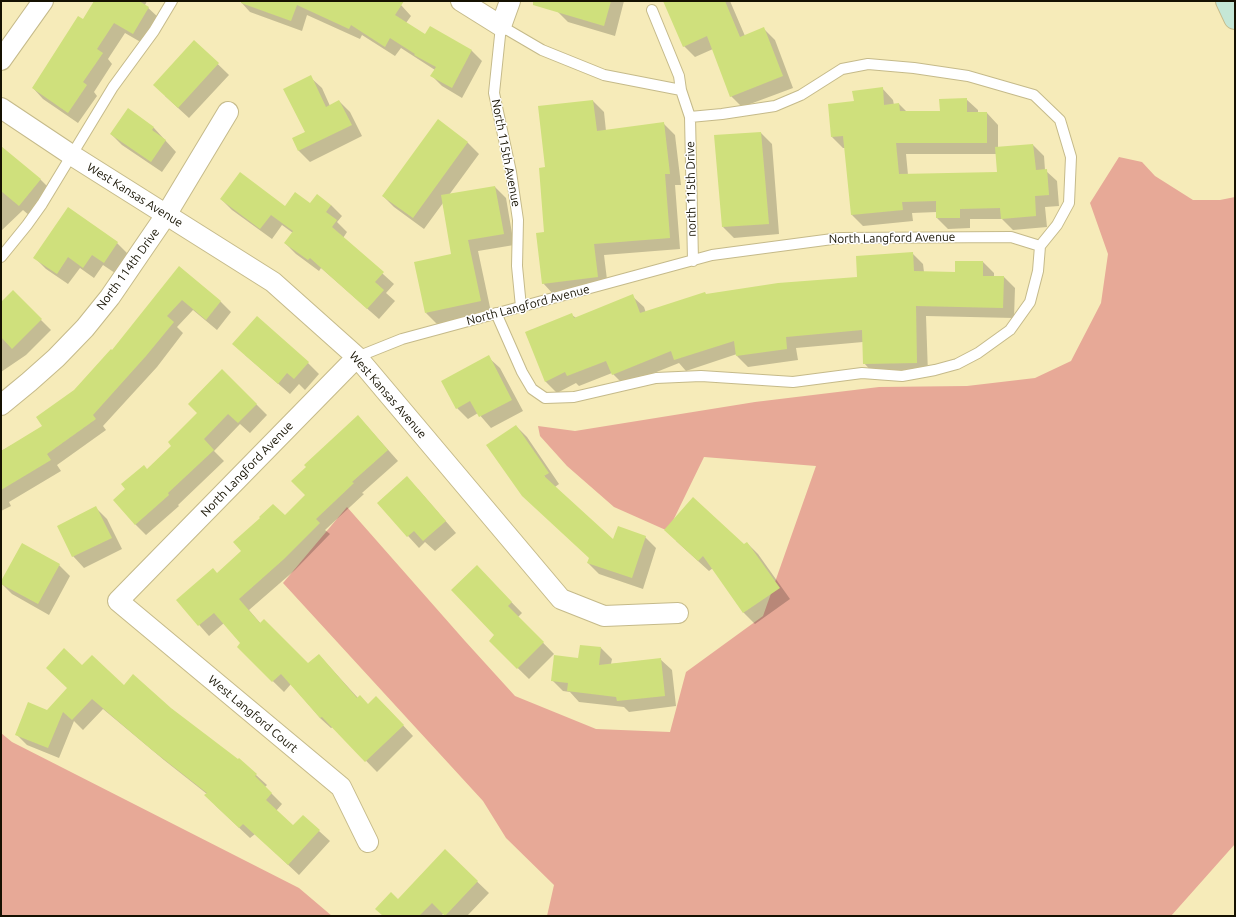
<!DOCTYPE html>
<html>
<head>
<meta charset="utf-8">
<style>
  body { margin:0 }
  #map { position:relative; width:1236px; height:917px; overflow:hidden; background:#f6ebb9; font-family:Ubuntu,sans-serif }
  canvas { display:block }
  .frame { position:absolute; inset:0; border:2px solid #151101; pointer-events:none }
</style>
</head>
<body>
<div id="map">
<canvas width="1236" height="917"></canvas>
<div class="frame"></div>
</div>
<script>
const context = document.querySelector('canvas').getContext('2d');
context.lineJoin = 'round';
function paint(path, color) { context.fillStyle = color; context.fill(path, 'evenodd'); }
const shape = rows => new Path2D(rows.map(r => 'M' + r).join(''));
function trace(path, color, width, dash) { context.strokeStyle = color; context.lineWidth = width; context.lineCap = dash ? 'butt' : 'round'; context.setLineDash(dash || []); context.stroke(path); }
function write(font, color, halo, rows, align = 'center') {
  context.font = font + ' Ubuntu,sans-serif'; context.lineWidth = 3; context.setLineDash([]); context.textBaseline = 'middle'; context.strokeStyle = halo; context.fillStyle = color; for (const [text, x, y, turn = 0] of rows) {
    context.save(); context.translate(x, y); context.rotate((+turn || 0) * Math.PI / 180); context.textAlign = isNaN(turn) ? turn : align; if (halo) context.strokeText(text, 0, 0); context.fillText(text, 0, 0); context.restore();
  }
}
const green = shape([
  [1119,157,1142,162,1155,176,1193,200,1220,200,1235,197,1235,844,1171,916,547,916,554,885,506,838,483,801,283,583,347,507,465,641,515,696,596,729,670,732,686,672,763,616,816,466,704,457,668,531,614,507,567,466,540,436,538,426,575,431,755,402,879,387,967,386,1035,378,1071,361,1101,303,1108,254,1090,203],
  [1,733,12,742,299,888,332,916,1,916]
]);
const shadow = shape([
  [95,1,147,1,145,5,159,18,144,44,125,33,108,59,112,64,94,92,97,96,78,123,43,99,33,88,83,21],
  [240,1,394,1,401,5,411,16,406,23,426,36,430,28,472,51,482,61,462,98,442,86,432,76,435,70,401,48,395,56,362,35,360,39,307,15,302,31,250,12],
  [560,1,624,1,615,36,568,22,557,11],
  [664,1,730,1,745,36,764,29,775,40,793,88,742,107,731,96,713,49,695,57,684,46],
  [194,41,229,75,189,118,165,96],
  [310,77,322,88,330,106,339,101,350,112,362,136,310,162,299,151,293,139,306,132],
  [882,88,893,100,894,105,899,104,907,112,941,112,966,99,978,110,978,113,987,113,998,125,998,148,1033,145,1044,156,1045,170,1057,181,1059,206,1045,207,1047,227,1013,230,1002,219,970,219,970,228,948,229,937,218,937,212,912,213,913,221,863,226,852,215,845,148,843,148,832,137,855,102],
  [906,154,997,154,998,173,908,175],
  [593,101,604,112,606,131,664,124,675,135,681,185,675,185,680,249,604,255,608,288,554,295,543,283,546,168],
  [128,110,154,128,176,152,162,172,122,145,111,134],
  [438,121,468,143,479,154,449,195,495,187,506,198,514,245,478,251,491,312,437,324,426,313,452,255,443,203,424,229,394,207,383,196],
  [761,133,772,144,779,234,734,238,723,227],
  [1,148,40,179,51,190,30,216,23,210,1,231],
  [221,199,285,207,311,205,331,205,342,216,337,222,347,232,343,238,394,284,386,293,395,301,379,319,321,268,319,271,296,254,285,243,293,233,282,225,272,239,232,210],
  [117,243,128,254,115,273,103,265,94,278,80,268,68,284,46,269,35,258],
  [912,253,923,264,924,272,956,273,956,262,983,262,994,273,994,277,1004,277,1015,288,1014,318,926,316,928,374,875,375,864,363,863,342,796,348,798,360,748,367,737,356,737,354,686,371,679,363,624,385,612,373,579,386,576,383,557,393,546,382,526,333,572,315,576,318,632,296,644,307,646,313,706,295,858,278],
  [179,268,221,302,231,312,217,330,193,310,177,327,183,333,157,367,103,426,106,430,57,465,61,471,9,502,11,506,1,511,1,451,44,427,75,390,112,352],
  [13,292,51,330,26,355,1,372,1,303],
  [245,355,308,363,319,374,305,390,299,384,290,394],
  [488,357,500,368,523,411,491,428,478,413,468,419,457,408],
  [222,370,267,415,250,433,240,424,214,451,224,461,178,505,179,506,146,535,135,524,147,470,173,446,199,413],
  [358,416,398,461,362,493,364,494,325,530,330,534,295,570,249,610,261,624,308,664,319,655,358,698,368,705,387,708,413,736,377,772,333,727,331,728,320,718,291,684,284,692,238,647,241,643,224,623,209,636,177,600,217,574,285,517,306,495],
  [516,426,527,437,559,484,555,487,614,541,645,537,656,548,643,589,599,574,588,563,590,558],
  [418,489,456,533,435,551,425,542,419,548,378,503],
  [96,508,107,519,122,549,84,568,73,556],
  [676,541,744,545,747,543,758,554,790,599,755,624,744,613,713,568,709,571],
  [59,565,70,576,49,615,12,594,1,583],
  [488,578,522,613,518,617,554,654,529,679,490,641,495,635],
  [601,648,612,659,611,664,660,659,672,670,676,706,629,712,624,707,579,702,570,692,563,691,552,680,579,659],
  [83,666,170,708,256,775,267,785,265,787,282,804,276,811,293,827,319,831,330,841,299,875,255,834,250,838,216,806,207,794,164,760,103,709,83,730,74,721,59,758,27,745,16,734,47,711,68,688],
  [445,851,489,893,467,916,447,916,444,913,441,916,384,916]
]);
const building = shape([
  [94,1,139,1,149,7,133,34,114,23,97,49,103,53,83,82,87,85,68,113,32,88,78,16,83,19],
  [241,1,404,1,395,15,425,34,430,26,472,50,452,88,430,76,436,67,414,55,415,54,390,38,385,47,351,25,349,29,297,5,291,21,241,3],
  [533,1,611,1,604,26,533,5],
  [663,1,725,1,740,37,764,27,783,76,730,97,707,36,683,47],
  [194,40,219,63,178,108,153,85],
  [311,75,326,107,339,100,352,125,298,151,292,138,305,132,283,89],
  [883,87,884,105,899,103,900,111,940,111,939,99,967,98,967,112,987,112,987,143,896,143,899,174,997,172,995,147,1033,144,1036,170,1047,169,1049,195,1035,196,1036,216,1001,219,1000,208,960,209,960,218,936,218,936,201,902,202,903,210,851,215,843,136,831,137,828,104,854,101,852,91],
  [593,100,597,131,664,122,670,174,665,174,670,238,594,244,598,277,542,284,536,233,544,232,539,168,545,167,538,106],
  [128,108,154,127,152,130,166,140,151,162,110,134],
  [438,119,468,142,413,218,382,196],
  [761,132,769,224,722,227,714,135],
  [1,146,41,179,19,206,1,191],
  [240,172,285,206,295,192,310,203,317,194,331,205,326,212,337,220,332,227,384,272,375,282,384,290,367,309,310,258,308,260,284,243,293,231,271,215,260,229,220,199],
  [495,186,504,234,468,240,481,301,425,313,414,262,451,254,441,195],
  [68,207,118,242,104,263,92,255,83,268,68,257,57,274,33,258],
  [913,252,914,271,955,272,955,261,983,261,983,276,1004,276,1003,308,916,306,917,363,863,364,862,330,786,337,787,349,736,356,734,341,674,360,671,351,612,375,606,361,567,376,565,372,545,382,525,332,572,313,574,318,633,294,640,313,705,292,706,294,778,283,857,277,856,256],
  [179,266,221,301,206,320,182,300,167,316,174,322,146,356,93,415,96,419,47,454,51,460,1,490,1,451,42,426,36,417,74,390,111,349,112,350],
  [13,290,42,319,12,349,1,337,1,302],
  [257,316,309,362,294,379,287,373,278,384,232,344],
  [489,355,512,400,479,417,470,401,456,409,441,381],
  [222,369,257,404,238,423,228,414,204,439,214,450,168,493,169,495,135,525,113,500,125,489,121,484,144,465,147,469,171,446,168,442,197,413,188,404],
  [358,415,388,450,352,482,354,483,316,519,320,523,284,559,239,599,260,623,264,619,308,663,319,654,357,698,360,695,368,704,376,696,404,725,365,762,322,717,320,718,281,674,272,682,237,647,240,643,214,613,198,626,176,600,213,568,217,573,241,551,233,542,260,518,259,517,273,504,285,515,305,495,291,481,306,467,304,465],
  [516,425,549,473,544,476,613,539,618,526,646,536,632,578,587,563,589,558,522,496,486,445],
  [407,476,446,521,423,541,414,531,407,537,377,503],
  [693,497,744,544,747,542,780,588,743,613,703,556,698,561,664,530],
  [96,506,112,538,72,557,57,526],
  [22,543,60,564,38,604,1,584,1,581],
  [477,565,512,602,508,606,544,642,517,669,489,641,494,635,451,590],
  [580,645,601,647,599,665,661,658,665,696,617,701,616,697,567,691,568,683,551,681,554,655,578,658],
  [64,648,82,665,92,655,124,685,133,674,171,708,238,759,239,758,257,774,255,776,272,793,266,800,293,825,303,815,320,830,288,865,243,824,239,828,204,795,207,793,152,750,92,699,72,720,63,712,48,748,15,735,28,702,47,710,67,688,46,668],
  [445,849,478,881,445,916,432,903,419,916,383,916,375,909,391,892,398,899]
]);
const lane = shape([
  [652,10,679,76,681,90],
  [1,257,27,225,42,204,113,87,154,31,172,1],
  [521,307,517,266,518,220,511,172,494,93,501,26,542,50,604,75,681,90,690,117,693,261],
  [496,313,522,372,532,389,545,398,574,397,656,378,701,376,793,382,862,373,902,376,935,370,957,364,978,353,1010,330,1030,302,1038,271,1040,246,1057,225,1069,203,1071,157,1060,120,1034,95,968,76,914,68,868,64,842,69,801,95,775,106,722,114,690,117],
  [357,357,402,339,712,255,840,238,1011,237,1040,246]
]);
const street = shape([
  [461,1,501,26,510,1],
  [1,60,43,1],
  [1,108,73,156,273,282,357,357,561,599,604,616,678,613],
  [357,357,118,601,341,787,368,842],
  [1,405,29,382,56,358,85,328,110,297,166,215,228,112]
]);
const secondary = shape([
  [1227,1,1235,18]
]);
const streetNames = [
  ["North 115th Avenue",506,153,79],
  ["north 115th Drive",691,189,-91],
  ["West Kansas Avenue",135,195,32],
  ["North Langford Avenue",892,238,-1],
  ["North 114th Drive",128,269,-54],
  ["North Langford Avenue",528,305,-15],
  ["West Kansas Avenue",388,395,49],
  ["North Langford Avenue",247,469,-46],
  ["West Langford Court",253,714,40]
];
paint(green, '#e7a997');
paint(shadow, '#0003');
paint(building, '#cfe07c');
trace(lane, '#c5ba8a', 12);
trace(street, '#c5ba8a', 22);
trace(secondary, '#c5ba8a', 24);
trace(lane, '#fff', 10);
trace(street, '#fff', 20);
trace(secondary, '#c5e7d6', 22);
write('12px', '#151101', '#fff', streetNames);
</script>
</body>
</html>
